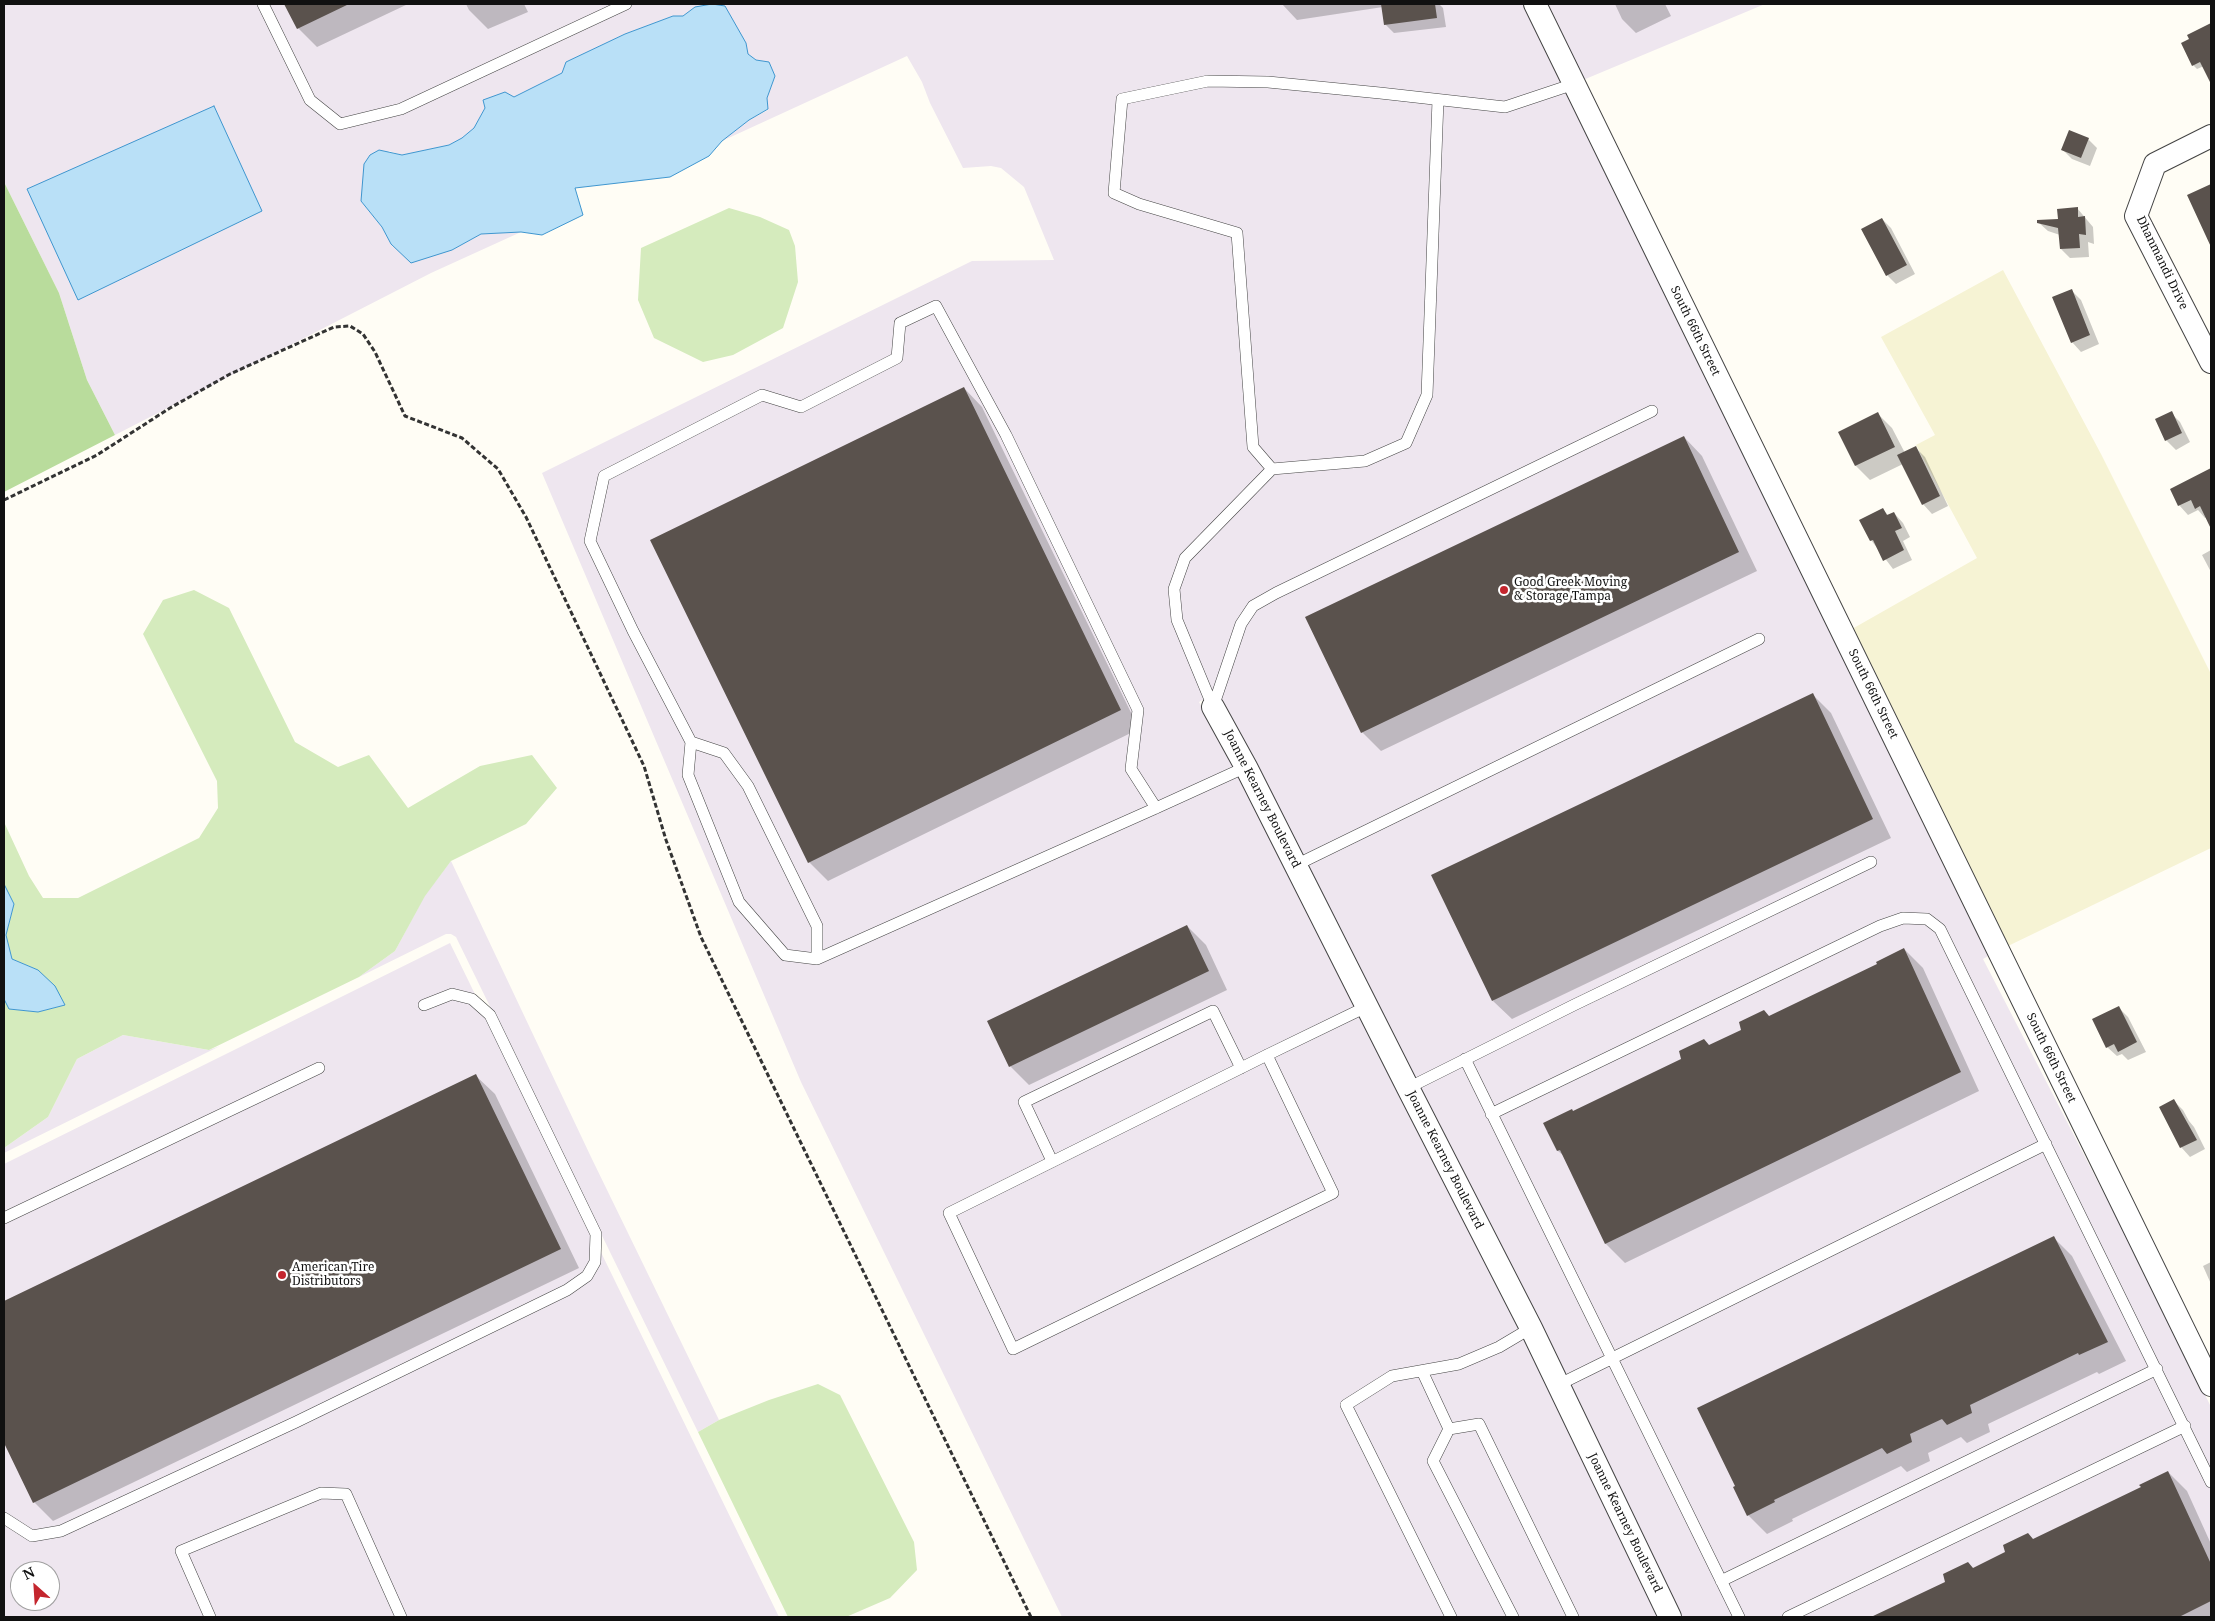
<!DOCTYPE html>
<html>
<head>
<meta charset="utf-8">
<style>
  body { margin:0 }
  #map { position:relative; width:2215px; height:1621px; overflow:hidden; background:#fffdf5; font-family:"Noto Serif",serif }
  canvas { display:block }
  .frame { position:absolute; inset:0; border:5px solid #111; pointer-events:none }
  .north { position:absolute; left:10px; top:1561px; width:50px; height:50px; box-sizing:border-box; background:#fff; border:1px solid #a0a0a0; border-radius:50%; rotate:334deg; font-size:14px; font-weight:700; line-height:20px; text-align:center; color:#111 }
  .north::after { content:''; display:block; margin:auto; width:18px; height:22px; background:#c4262e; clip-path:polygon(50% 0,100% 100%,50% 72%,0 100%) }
</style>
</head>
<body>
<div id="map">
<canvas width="2215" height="1621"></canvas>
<div class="frame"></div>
<div class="north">N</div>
</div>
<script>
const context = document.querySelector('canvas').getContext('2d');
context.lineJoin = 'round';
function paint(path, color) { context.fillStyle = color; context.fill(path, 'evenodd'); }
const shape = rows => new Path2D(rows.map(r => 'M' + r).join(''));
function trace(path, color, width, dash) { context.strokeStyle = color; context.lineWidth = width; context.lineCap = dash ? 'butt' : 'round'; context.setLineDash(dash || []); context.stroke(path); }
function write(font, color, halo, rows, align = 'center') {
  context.font = font + ' "Noto Serif",serif'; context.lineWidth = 5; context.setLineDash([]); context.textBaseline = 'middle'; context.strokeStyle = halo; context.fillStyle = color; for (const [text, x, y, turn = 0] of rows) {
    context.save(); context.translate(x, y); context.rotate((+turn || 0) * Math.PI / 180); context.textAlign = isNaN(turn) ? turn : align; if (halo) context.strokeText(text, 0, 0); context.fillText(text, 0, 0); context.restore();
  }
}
const industrial = shape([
  [4,4,1523,4,1990,955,1983,959,2148,1279,2211,1407,2211,1617,1681,1617,1216,692,1199,702,1237,772,1522,1332,1659,1617,1062,1617,801,1082,542,473,972,261,1054,260,1024,187,1001,168,991,166,963,168,930,103,922,82,907,56,722,141,749,120,768,110,767,98,775,76,769,63,756,60,748,54,746,43,736,28,695,7,683,16,673,16,625,34,566,62,562,73,514,97,483,100,485,108,474,128,462,138,449,145,402,155,389,151,361,201,382,227,393,247,452,250,481,234,521,232,431,273,115,435,87,380,59,293,4,182],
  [1546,4,1765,4,1583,80],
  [451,861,591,1157,719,1420,698,1432,456,937,451,934,446,934,359,977,395,951,425,895],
  [450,943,779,1617,4,1617,4,1164],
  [20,1571,50,1571,50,1601,20,1601],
  [123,1035,209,1050,220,1046,4,1153,4,1148,48,1117,77,1059]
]);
const farmland = shape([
  [2003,270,2101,454,2211,674,2211,848,2008,946,1852,629,1977,558,1916,445,1935,435,1881,337]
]);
const green = shape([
  [729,208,760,217,789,230,795,246,798,282,783,328,733,355,703,362,654,338,638,300,641,248],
  [194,590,229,608,295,742,338,767,369,755,408,808,480,766,532,755,557,788,526,824,451,861,425,896,395,951,359,977,209,1050,123,1035,77,1059,48,1117,4,1148,4,999,10,1009,38,1012,65,1005,38,970,12,959,6,935,14,904,4,884,4,822,29,876,43,898,78,898,199,838,218,808,217,781,143,634,163,600],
  [818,1384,840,1395,914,1542,917,1570,890,1598,846,1617,788,1617,698,1432,719,1420,769,1400]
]);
const forest = shape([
  [4,182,59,293,87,380,115,435,4,492]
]);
const water = shape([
  [712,4,725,6,746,43,748,54,756,60,769,62,775,76,767,98,768,109,749,120,722,141,709,156,670,177,575,188,583,215,542,235,521,232,481,234,452,250,411,263,391,244,382,227,361,201,364,164,370,155,379,150,402,155,449,145,462,138,474,128,485,108,483,100,505,92,514,97,562,73,566,62,625,34,673,16,683,16,695,7,712,4],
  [214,106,262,211,78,300,27,189,214,106],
  [4,884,14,904,6,935,12,959,38,970,55,986,65,1005,38,1012,9,1009,4,999,4,884]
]);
const shadow = shape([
  [286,4,408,4,317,47,298,28],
  [466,4,524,4,528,12,488,29,469,10],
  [1282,4,1439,4,1443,8,1446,27,1394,33,1385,24,1383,7,1297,20],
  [1615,4,1665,4,1671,16,1636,33,1622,19],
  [2210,25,2211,71,2209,72,2204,66,2197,69,2193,65],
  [2088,139,2097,148,2090,166,2072,159,2063,150],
  [2077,208,2093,227,2094,244,2088,242,2089,257,2070,258,2061,249,2060,235,2048,231,2038,222,2059,220],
  [1882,219,1891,228,1915,274,1896,284,1887,275],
  [2072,291,2081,300,2099,344,2081,352,2072,342],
  [964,388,982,407,1139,729,828,881,809,862],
  [2171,413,2180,422,2190,442,2176,450,2166,440,2157,420],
  [1878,414,1892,428,1905,453,1916,448,1925,457,1948,506,1932,514,1923,504,1903,464,1870,480,1856,466,1840,432],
  [1684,437,1702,456,1757,571,1381,751,1362,732],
  [2211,470,2211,520,2208,516,2205,518,2198,510,2188,515,2179,505,2171,489],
  [1883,510,1889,516,1894,513,1903,523,1910,537,1903,541,1912,560,1893,569,1871,540],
  [2211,550,2211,572,2202,555],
  [1812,694,1831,713,1891,838,1512,1019,1493,1001],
  [1187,926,1206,945,1227,990,1029,1085,1010,1066],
  [1904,949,1923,968,1979,1091,1625,1263,1606,1244,1564,1156,1558,1151,1574,1112,1878,965],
  [2119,1008,2128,1017,2146,1052,2128,1060,2122,1054,2117,1056,2107,1047],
  [476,1076,495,1094,579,1268,53,1521,34,1502,4,1440,4,1303],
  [2174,1101,2183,1110,2189,1121,2194,1127,2205,1149,2190,1157,2181,1147],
  [2053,1237,2072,1256,2126,1361,2099,1374,2097,1372,1988,1424,1990,1432,1967,1443,1961,1437,1928,1453,1930,1461,1907,1472,1901,1466,1792,1519,1793,1521,1767,1534,1748,1515],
  [2211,1262,2211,1284,2203,1266],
  [2168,1472,2187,1491,2211,1544,2211,1617,1874,1617,2142,1488]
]);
const building = shape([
  [284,4,349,4,297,29],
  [1381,4,1435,4,1437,18,1384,25],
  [2211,23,2211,84,2200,62,2192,66,2181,43,2189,39,2187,35],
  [2069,130,2089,138,2081,158,2061,150],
  [2211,184,2211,247,2187,195],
  [2078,207,2078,217,2085,216,2086,235,2079,234,2080,248,2060,249,2058,228,2037,223,2037,220,2058,219,2057,209],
  [1882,218,1907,265,1886,276,1861,229],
  [2072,289,2090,335,2071,343,2052,297],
  [964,387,1121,710,808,863,650,540],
  [2172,411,2182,433,2165,441,2155,419],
  [1878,412,1895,447,1855,466,1838,432],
  [1684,436,1739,552,1361,733,1305,617],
  [1916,446,1940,496,1922,505,1897,455],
  [2211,468,2211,529,2200,506,2195,509,2191,500,2178,506,2170,489],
  [1883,508,1887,515,1894,512,1902,528,1895,531,1904,550,1883,561,1873,540,1870,541,1859,520],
  [1813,693,1873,819,1492,1001,1431,875],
  [1187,925,1209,971,1009,1067,987,1021],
  [1904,948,1961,1072,1605,1244,1560,1150,1557,1151,1543,1123,1572,1109,1573,1111,1681,1059,1679,1051,1704,1039,1709,1045,1741,1030,1739,1022,1764,1010,1769,1016,1877,964,1876,962],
  [2119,1006,2137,1042,2118,1052,2114,1044,2106,1048,2092,1019],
  [476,1074,561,1249,33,1503,4,1443,4,1301],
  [2174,1099,2197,1140,2180,1148,2159,1107],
  [2054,1236,2108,1342,2079,1355,2078,1353,1970,1405,1972,1413,1947,1425,1942,1419,1910,1434,1912,1442,1887,1454,1882,1448,1774,1500,1775,1502,1747,1516,1733,1487,1735,1486,1697,1408],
  [2168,1471,2211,1564,2211,1601,2179,1617,1871,1617,1945,1582,1943,1574,1968,1562,1973,1568,2005,1552,2003,1545,2028,1533,2033,1539,2141,1487,2139,1485]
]);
const path = shape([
  [4,500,97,455,170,408,230,374,334,327,350,326,363,334,375,352,405,416,462,438,498,469,526,517,644,766,666,840,701,937,1031,1617]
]);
const lane = shape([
  [263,4,310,100,340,124,401,109,626,4],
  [1438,100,1427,395,1406,443,1365,461,1272,469,1253,447,1237,233,1139,204,1114,193,1122,99,1208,81,1268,82,1380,93,1505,107,1574,84],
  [1213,707,1241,624,1253,606,1276,593,1652,411],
  [1213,707,1177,620,1174,589,1185,558,1272,469],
  [691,742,724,753,748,786,817,926,817,959],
  [1156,808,1131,769,1138,710,1006,435,936,306,900,323,897,358,801,407,762,395,604,476,590,541,633,631,691,742,688,775,739,902,785,955,817,959,1156,808,1246,767],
  [1296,865,1759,639],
  [1267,1055,1333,1193,1013,1349,949,1213,1241,1068,1267,1055,1366,1007],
  [1465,1059,1739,1617],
  [1408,1088,1574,1005,1871,862],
  [1491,1114,1880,926,1903,918,1927,919,1940,929,2211,1482],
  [1052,1161,1024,1102,1213,1011,1241,1068],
  [4,1218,319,1068],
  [1422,1371,1449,1429],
  [1558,1385,2046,1144],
  [1449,1429,1479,1424,1573,1617],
  [1449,1429,1433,1461,1513,1617],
  [4,1518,32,1536,61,1531,296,1422,567,1290,587,1276,595,1262,596,1234,490,1015,472,999,452,994,424,1005],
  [1721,1581,2157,1369],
  [210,1617,181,1551,321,1493,346,1494,401,1617],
  [1451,1617,1346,1405,1392,1376,1459,1364,1499,1347,1531,1328],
  [1788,1617,2185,1426]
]);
const street = shape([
  [1535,4,2211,1385],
  [2211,136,2155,164,2136,216,2211,362],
  [1213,707,1246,767,1408,1088,1531,1328,1670,1617]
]);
const markers = [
  [1504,590,5,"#c4262e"],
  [282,1275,5,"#c4262e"]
];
const streetNames = [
  ["Dhanmandi Drive",2162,263,64],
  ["South 66th Street",1695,331,64],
  ["South 66th Street",1873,694,64],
  ["Joanne Kearney Boulevard",1262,799,63],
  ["South 66th Street",2051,1058,64],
  ["Joanne Kearney Boulevard",1445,1160,63],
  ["Joanne Kearney Boulevard",1625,1523,64]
];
const poiNames = [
  ["Good Greek Moving",1514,583],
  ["& Storage Tampa",1514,597],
  ["American Tire",292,1268],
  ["Distributors",292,1282]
];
paint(industrial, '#eee6ef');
paint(farmland, '#f6f3d4');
paint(green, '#d5ebbd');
paint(forest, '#b9dc9c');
paint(water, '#b9e0f7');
trace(water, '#3f96cf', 1);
paint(shadow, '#0003');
paint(building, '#5a524d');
trace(lane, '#444', 12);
trace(street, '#444', 24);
trace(path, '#333', 3, [5, 2.5]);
trace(lane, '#fff', 11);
trace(street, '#fff', 22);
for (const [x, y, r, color] of markers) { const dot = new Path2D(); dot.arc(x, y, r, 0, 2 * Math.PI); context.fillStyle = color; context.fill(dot); trace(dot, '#fff', 2); }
write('12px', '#111', '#fff', streetNames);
write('12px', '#111', '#fff', poiNames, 'left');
</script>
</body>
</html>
